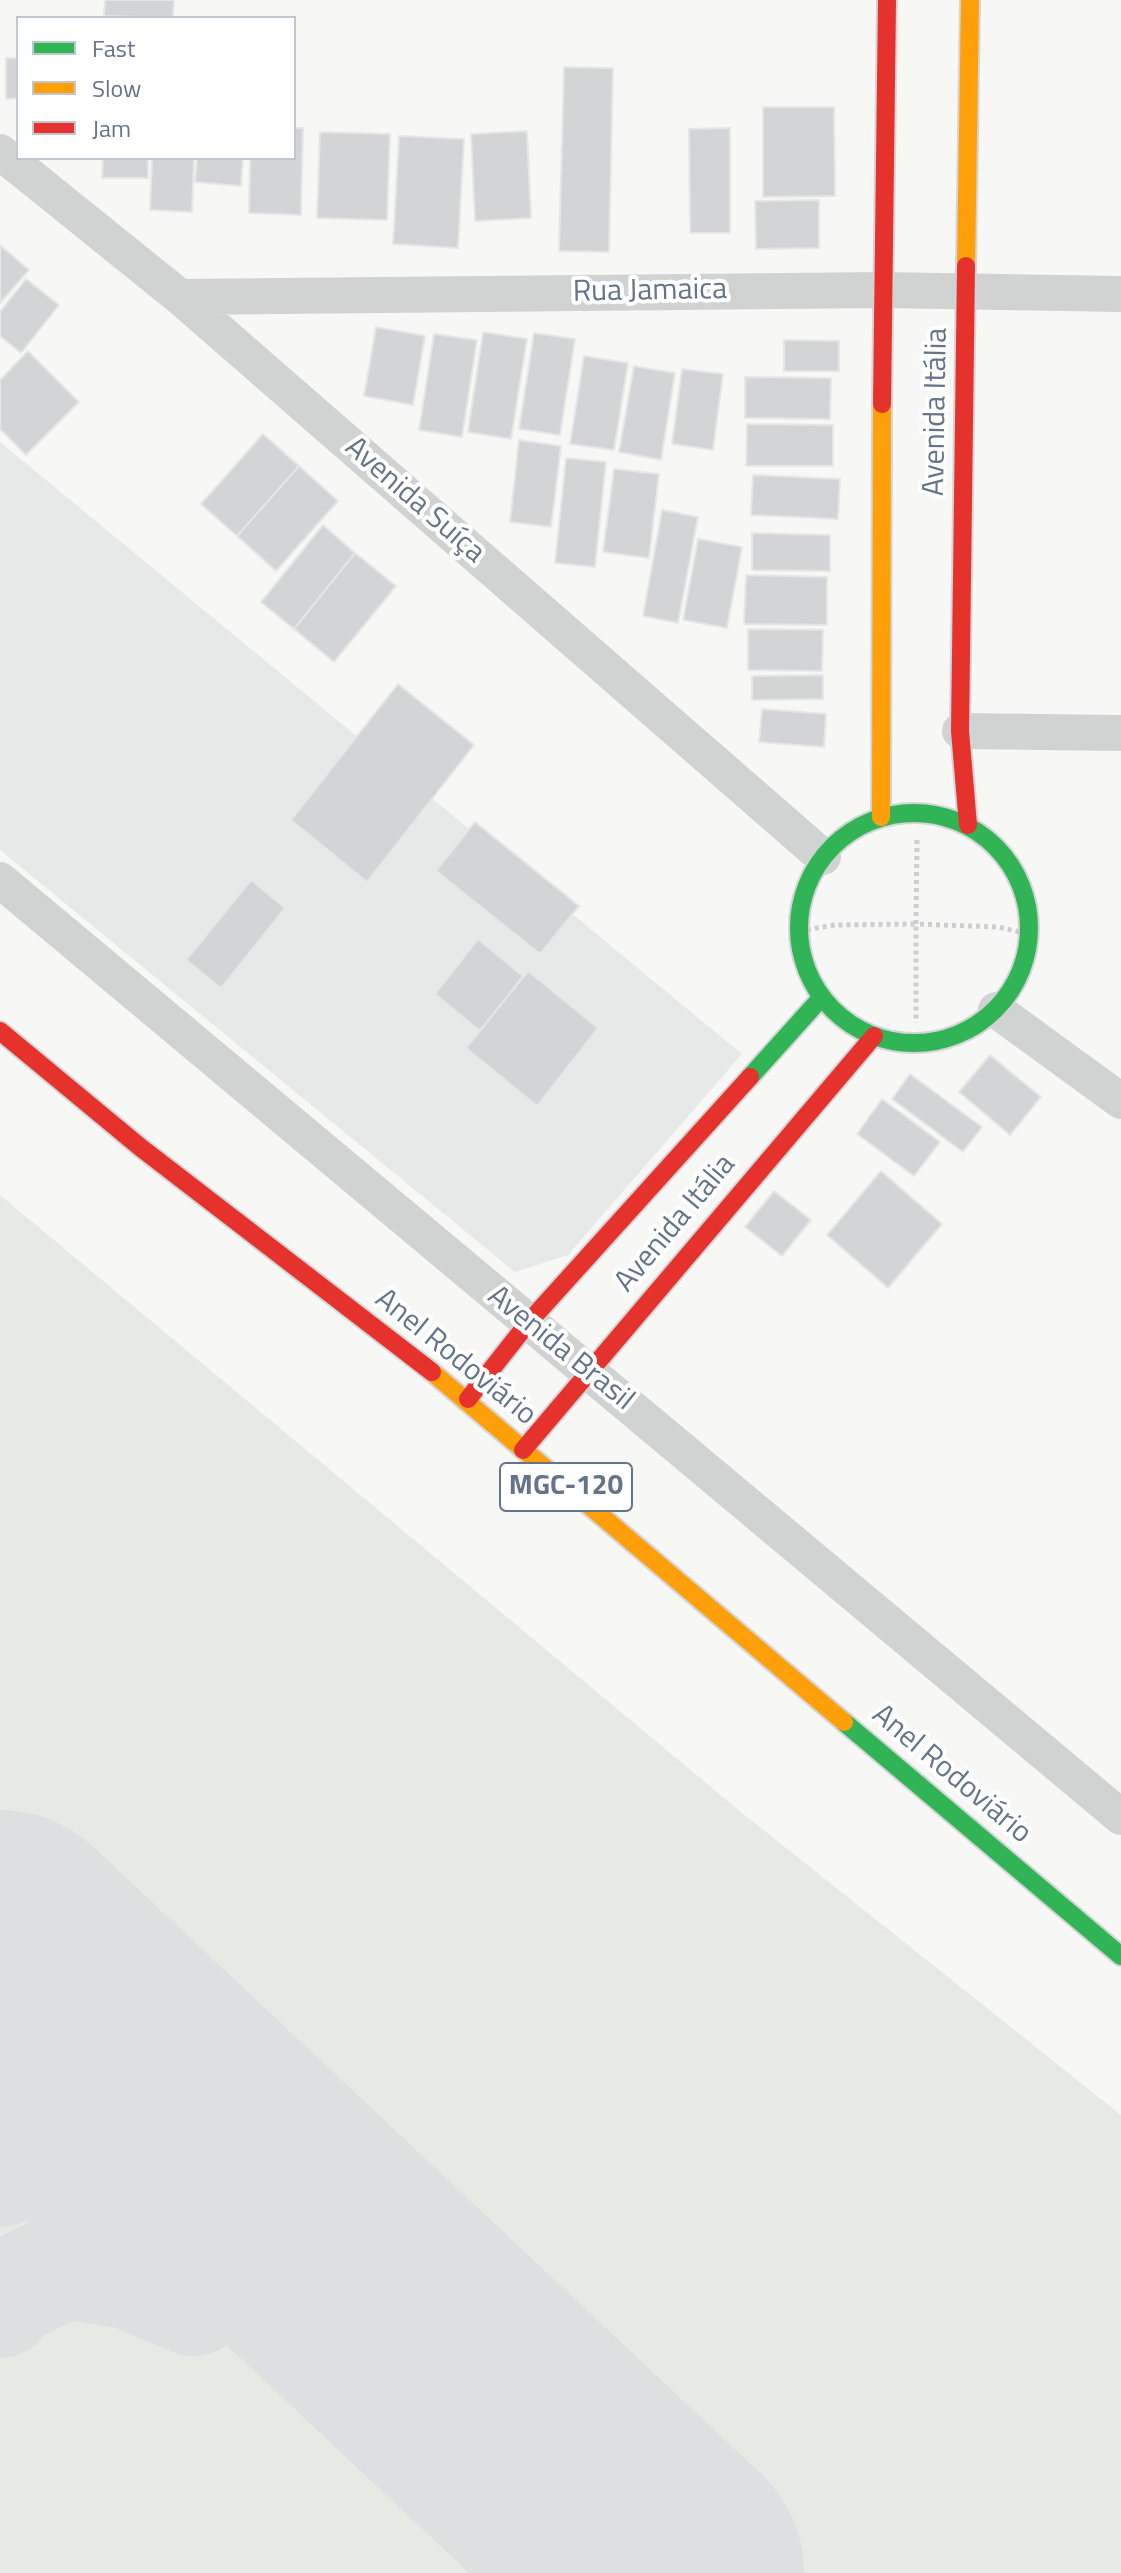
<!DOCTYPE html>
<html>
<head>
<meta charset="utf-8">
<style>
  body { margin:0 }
  #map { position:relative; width:1121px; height:2573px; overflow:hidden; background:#f7f7f6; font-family:"Titillium Web",sans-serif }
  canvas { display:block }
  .legend { position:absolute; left:16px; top:16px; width:280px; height:144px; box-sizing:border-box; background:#fff; border:2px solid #c1c7d0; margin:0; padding:10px 14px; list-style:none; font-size:24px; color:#647489 }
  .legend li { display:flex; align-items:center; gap:16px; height:40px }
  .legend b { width:40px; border:2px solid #c1c7d0 }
</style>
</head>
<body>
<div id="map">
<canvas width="1121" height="2573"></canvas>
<ul class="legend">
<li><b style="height:10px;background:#30b455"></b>Fast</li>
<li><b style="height:10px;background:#ff9f0a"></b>Slow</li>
<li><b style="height:10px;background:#e5322d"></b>Jam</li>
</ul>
</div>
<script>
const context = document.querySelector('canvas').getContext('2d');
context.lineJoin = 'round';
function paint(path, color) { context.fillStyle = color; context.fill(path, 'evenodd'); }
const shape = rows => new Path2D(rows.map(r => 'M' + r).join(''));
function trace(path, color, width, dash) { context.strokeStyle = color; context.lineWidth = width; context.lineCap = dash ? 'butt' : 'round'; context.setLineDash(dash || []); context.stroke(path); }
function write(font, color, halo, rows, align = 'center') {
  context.font = font + ' "Titillium Web",sans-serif'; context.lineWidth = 8; context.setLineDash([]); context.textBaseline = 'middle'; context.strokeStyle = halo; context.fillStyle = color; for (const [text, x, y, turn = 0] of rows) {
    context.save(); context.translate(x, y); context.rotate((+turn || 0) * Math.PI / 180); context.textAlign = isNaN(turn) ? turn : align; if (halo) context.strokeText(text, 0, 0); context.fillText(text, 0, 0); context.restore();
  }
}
const built = shape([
  [0,442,742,1054,568,1255,515,1272,0,850]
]);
const green = shape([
  [0,1195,741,1812,1121,2115,1121,2573,0,2573]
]);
const taxiway = shape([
  [0,2122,194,2302],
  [0,2173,62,2148,109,2145,157,2151,203,2164,245,2184,284,2213],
  [0,2304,10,2292,65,2265,129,2275,193,2302]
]);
const runway = shape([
  [0,1946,668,2573]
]);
const building = shape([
  [105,0,174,0,173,18,104,16,105,0],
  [6,58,18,58,18,98,6,99,6,58],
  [564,67,613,68,609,252,559,251,564,67],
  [763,107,834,107,835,196,763,197,763,107],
  [294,128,303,128,301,215,249,213,250,158,294,158,294,128],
  [730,128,730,233,690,233,689,129,730,128],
  [527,131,531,218,475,221,471,134,527,131],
  [320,132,390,134,387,220,317,218,320,132],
  [399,136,464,139,458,248,393,244,399,136],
  [103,158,148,158,148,178,102,178,103,158],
  [152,158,194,158,192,212,150,210,152,158],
  [197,158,243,158,241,186,195,182,197,158],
  [819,200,819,248,756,249,755,201,819,200],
  [0,245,29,270,0,303,0,245],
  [26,279,59,305,21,353,0,336,0,312,26,279],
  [376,327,425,336,413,405,364,396,376,327],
  [483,332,527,339,511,439,468,432,483,332],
  [534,333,575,339,560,435,519,429,534,333],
  [434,334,477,340,462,437,419,430,434,334],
  [784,340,839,341,839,371,784,371,784,340],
  [28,351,79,402,26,455,0,429,0,380,28,351],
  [584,356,628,363,614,450,570,444,584,356],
  [634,366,675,373,661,460,619,452,634,366],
  [682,369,723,374,713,450,672,444,682,369],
  [745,377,831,378,830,419,745,418,745,377],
  [747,424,833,425,833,466,746,466,747,424],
  [263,434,299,466,237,536,201,504,263,434],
  [519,440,561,446,551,527,510,522,519,440],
  [566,458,606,462,595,567,555,563,566,458],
  [299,466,338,501,276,571,237,536,299,466],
  [614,469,659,474,649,558,603,552,614,469],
  [753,475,840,479,838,519,751,515,753,475],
  [662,510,698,517,678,623,643,616,662,510],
  [323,525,355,553,294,629,261,602,323,525],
  [752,533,830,535,830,571,752,570,752,533],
  [698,539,742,547,727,628,683,620,698,539],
  [355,553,396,586,334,662,294,629,355,553],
  [746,575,827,577,827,625,744,624,746,575],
  [748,629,823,630,822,671,748,670,748,629],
  [823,675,823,699,752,700,752,676,823,675],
  [398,684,474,745,367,882,291,820,398,684],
  [762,709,826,714,824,747,759,742,762,709],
  [475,822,579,906,540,954,436,871,475,822],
  [251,880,285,908,221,988,186,960,251,880],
  [478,939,523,976,480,1031,435,994,478,939],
  [528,971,598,1028,537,1106,466,1048,528,971],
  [990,1055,1041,1097,1010,1135,959,1092,990,1055],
  [910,1074,982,1127,963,1152,892,1099,910,1074],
  [882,1099,940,1142,914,1176,857,1134,882,1099],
  [881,1171,942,1224,888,1288,827,1235,881,1171],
  [774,1191,811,1220,782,1256,745,1227,774,1191]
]);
const path = shape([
  [917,840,916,924,998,927,1029,934],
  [799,931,835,925,916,924,916,1023]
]);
const street = shape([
  [0,152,180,297,823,857],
  [180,297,882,290,1121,294],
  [960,731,1121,733],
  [0,880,1121,1817],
  [996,1010,1121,1101]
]);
const fast = shape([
  '799 928a115 115 0 1 1 230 0a115 115 0 1 1-230 0Z',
  [750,1077,822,997],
  [844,1722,1121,1956]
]);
const slow = shape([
  [966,266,970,0],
  [881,817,882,404],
  [432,1372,844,1722]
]);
const jam = shape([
  [966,266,960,731,968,825],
  [882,404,887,0],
  [0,1031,140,1147,432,1372],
  [468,1399,528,1323,750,1077],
  [523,1450,874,1036]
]);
const shields = [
  [566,1487,132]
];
const shieldNames = [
  ["MGC-120",566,1487]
];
const streetNames = [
  ["Rua Jamaica",650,292,-1],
  ["Avenida Itália",937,412,-89],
  ["Avenida Suíça",414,501,41],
  ["Avenida Itália",676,1224,-50],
  ["Avenida Brasil",560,1349,39],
  ["Anel Rodoviário",455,1358,39],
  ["Anel Rodoviário",951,1775,40]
];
paint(built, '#e7e9e8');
paint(green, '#e6eae4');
trace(taxiway, '#dedfe0', 108);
trace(runway, '#dedfe0', 272);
paint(building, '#d3d4d5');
trace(building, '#e6e6e6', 2);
trace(fast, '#d3d5d6', 22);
trace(slow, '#d3d5d6', 22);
trace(jam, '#d3d5d6', 22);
trace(path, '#cdced0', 5, [4, 4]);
trace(street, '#d1d2d2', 36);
trace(fast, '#30b455', 18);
trace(slow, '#ff9f0a', 18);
trace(jam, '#e5322d', 18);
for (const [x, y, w] of shields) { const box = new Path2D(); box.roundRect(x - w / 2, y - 24, w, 48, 6); context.fillStyle = '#fff'; context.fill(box); trace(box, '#647489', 2); }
write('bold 28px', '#647489', null, shieldNames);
write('30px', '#647489', '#fff', streetNames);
</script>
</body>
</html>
